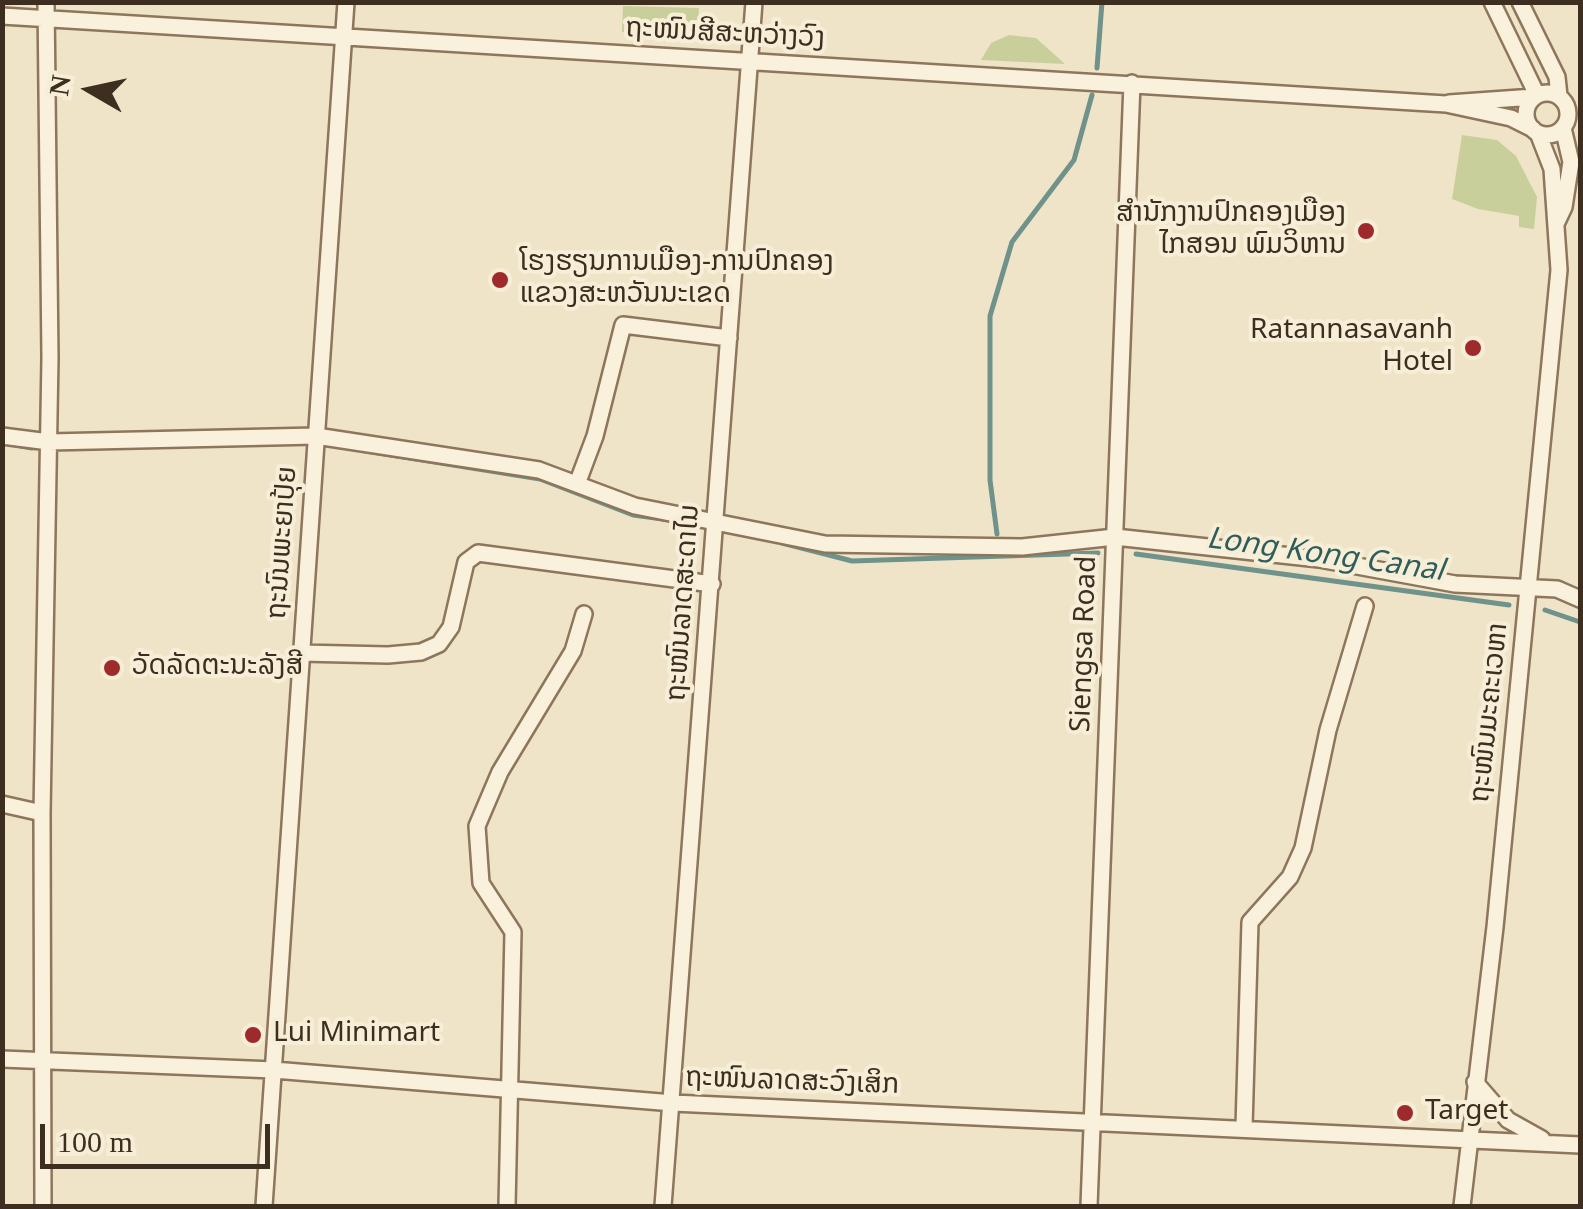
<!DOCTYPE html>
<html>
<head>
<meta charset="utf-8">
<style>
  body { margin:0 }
  #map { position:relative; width:1583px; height:1209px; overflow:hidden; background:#f0e4c8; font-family:Georgia,serif }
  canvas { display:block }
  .frame { position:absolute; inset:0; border:5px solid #3d2e20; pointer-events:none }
  .north { position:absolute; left:40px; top:40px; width:100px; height:100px; -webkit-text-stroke:8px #f7eed8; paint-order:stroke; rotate:279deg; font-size:28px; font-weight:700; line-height:40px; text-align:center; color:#3d2e20 }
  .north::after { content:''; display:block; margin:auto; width:35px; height:45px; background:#3d2e20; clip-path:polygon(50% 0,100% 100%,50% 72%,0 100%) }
  .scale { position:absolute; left:40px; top:1124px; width:230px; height:45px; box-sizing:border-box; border:5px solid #3d2e20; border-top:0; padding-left:12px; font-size:30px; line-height:35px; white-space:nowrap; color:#3d2e20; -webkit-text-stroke:8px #f7eed8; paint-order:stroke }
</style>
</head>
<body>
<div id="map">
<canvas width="1583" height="1209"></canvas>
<div class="frame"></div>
<div class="north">N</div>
<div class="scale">100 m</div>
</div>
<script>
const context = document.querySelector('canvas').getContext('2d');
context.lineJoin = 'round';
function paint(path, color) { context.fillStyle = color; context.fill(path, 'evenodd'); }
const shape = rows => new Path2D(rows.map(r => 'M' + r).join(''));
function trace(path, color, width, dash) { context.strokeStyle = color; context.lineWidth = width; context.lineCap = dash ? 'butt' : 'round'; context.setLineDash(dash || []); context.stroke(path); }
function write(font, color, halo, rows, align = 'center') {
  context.font = font + ' Georgia,"Noto Sans Lao",serif'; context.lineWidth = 8; context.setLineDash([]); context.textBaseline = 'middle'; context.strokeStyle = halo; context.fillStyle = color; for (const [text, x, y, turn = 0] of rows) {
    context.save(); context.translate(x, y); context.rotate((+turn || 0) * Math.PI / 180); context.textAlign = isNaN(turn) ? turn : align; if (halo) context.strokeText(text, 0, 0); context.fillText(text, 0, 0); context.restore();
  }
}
const green = shape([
  [623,6,699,8,697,35,622,32],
  [1009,35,1036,38,1065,64,981,60,991,43],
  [1462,135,1497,140,1516,156,1537,197,1534,229,1519,227,1519,216,1478,209,1452,199]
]);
const stream = shape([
  [1097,68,1102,2],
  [15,445,32,448],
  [360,450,540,479,633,515,670,520],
  [997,534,990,480,990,316,1012,242,1074,160,1092,95],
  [782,543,852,561,1098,553],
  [1136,554,1509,605],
  [1545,610,1580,622]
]);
const minor = shape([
  [1492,2,1537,95],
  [1520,2,1557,77,1559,96],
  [2,16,1446,104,1511,118,1533,129],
  '1526 114a21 21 0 1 1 42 0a21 21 0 1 1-42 0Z',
  [1449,103,1534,97],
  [1556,224,1564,207,1571,162,1563,128],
  [2,436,49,442,316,436,539,470,635,506,825,544,1022,547,1115,537,1319,559,1455,584,1557,589,1580,599],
  [577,484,595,436,623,325,729,338],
  [301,653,388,655,421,652,439,644,451,627,466,562,478,553,712,584],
  [2,804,42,813],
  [2,1059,274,1070,673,1103,1580,1145],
  [1475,1082,1508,1120,1542,1139],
  [1244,1127,1250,922,1290,877,1303,848,1328,730,1365,606],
  [43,1206,42,813,50,358,46,2],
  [264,1206,346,2],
  [507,1206,513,932,481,883,477,826,500,772,573,651,584,614],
  [663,1206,754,2],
  [1089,1206,1132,83],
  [1462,1206,1495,927,1559,270,1552,169,1538,133]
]);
const markers = [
  [1366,231,10,"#9e2a2b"],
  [500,280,10,"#9e2a2b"],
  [1473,348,10,"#9e2a2b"],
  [112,668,10,"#9e2a2b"],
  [253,1035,10,"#9e2a2b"],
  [1405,1113,10,"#9e2a2b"]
];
const streetNames = [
  ["ຖະໜົນສີສະຫວ່າງວົງ",725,35,3],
  ["ຖະນົນພະຍາປຸ້ຍ",284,543,-86],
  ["ຖະໜົນລາດສະດາໄນ",685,603,-86],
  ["Siengsa Road",1086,644,-88],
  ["ຖະໜົນມະຄະເວຫາ",1491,713,-84],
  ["ຖະໜົນລາດສະວົງເສິກ",792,1083,2]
];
const poiNames = [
  ["ສຳນັກງານປົກຄອງເມືອງ",1346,215,"right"],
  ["ໄກສອນ ພົມວິຫານ",1346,247,"right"],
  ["ໂຮງຮຽນການເມືອງ-ການປົກຄອງ",520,264],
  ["ແຂວງສະຫວັນນະເຂດ",520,296],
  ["Ratannasavanh",1453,332,"right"],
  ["Hotel",1453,364,"right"],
  ["ວັດລັດຕະນະລັງສີ",132,668],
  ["Lui Minimart",273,1035],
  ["Target",1425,1113]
];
const waterNames = [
  ["Long Kong Canal",1325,557,8]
];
paint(green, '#c9cf9b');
trace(stream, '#6f938a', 5);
trace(minor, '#8d765c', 20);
trace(minor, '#faf1dc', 15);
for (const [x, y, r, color] of markers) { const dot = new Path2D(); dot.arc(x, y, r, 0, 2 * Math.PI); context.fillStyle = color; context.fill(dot); trace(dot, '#f7eed8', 4); }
write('28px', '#3d2e20', '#f7eed8', streetNames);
write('28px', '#3d2e20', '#f7eed8', poiNames, 'left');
write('italic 30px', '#2f5d5a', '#f7eed8', waterNames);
</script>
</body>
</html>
